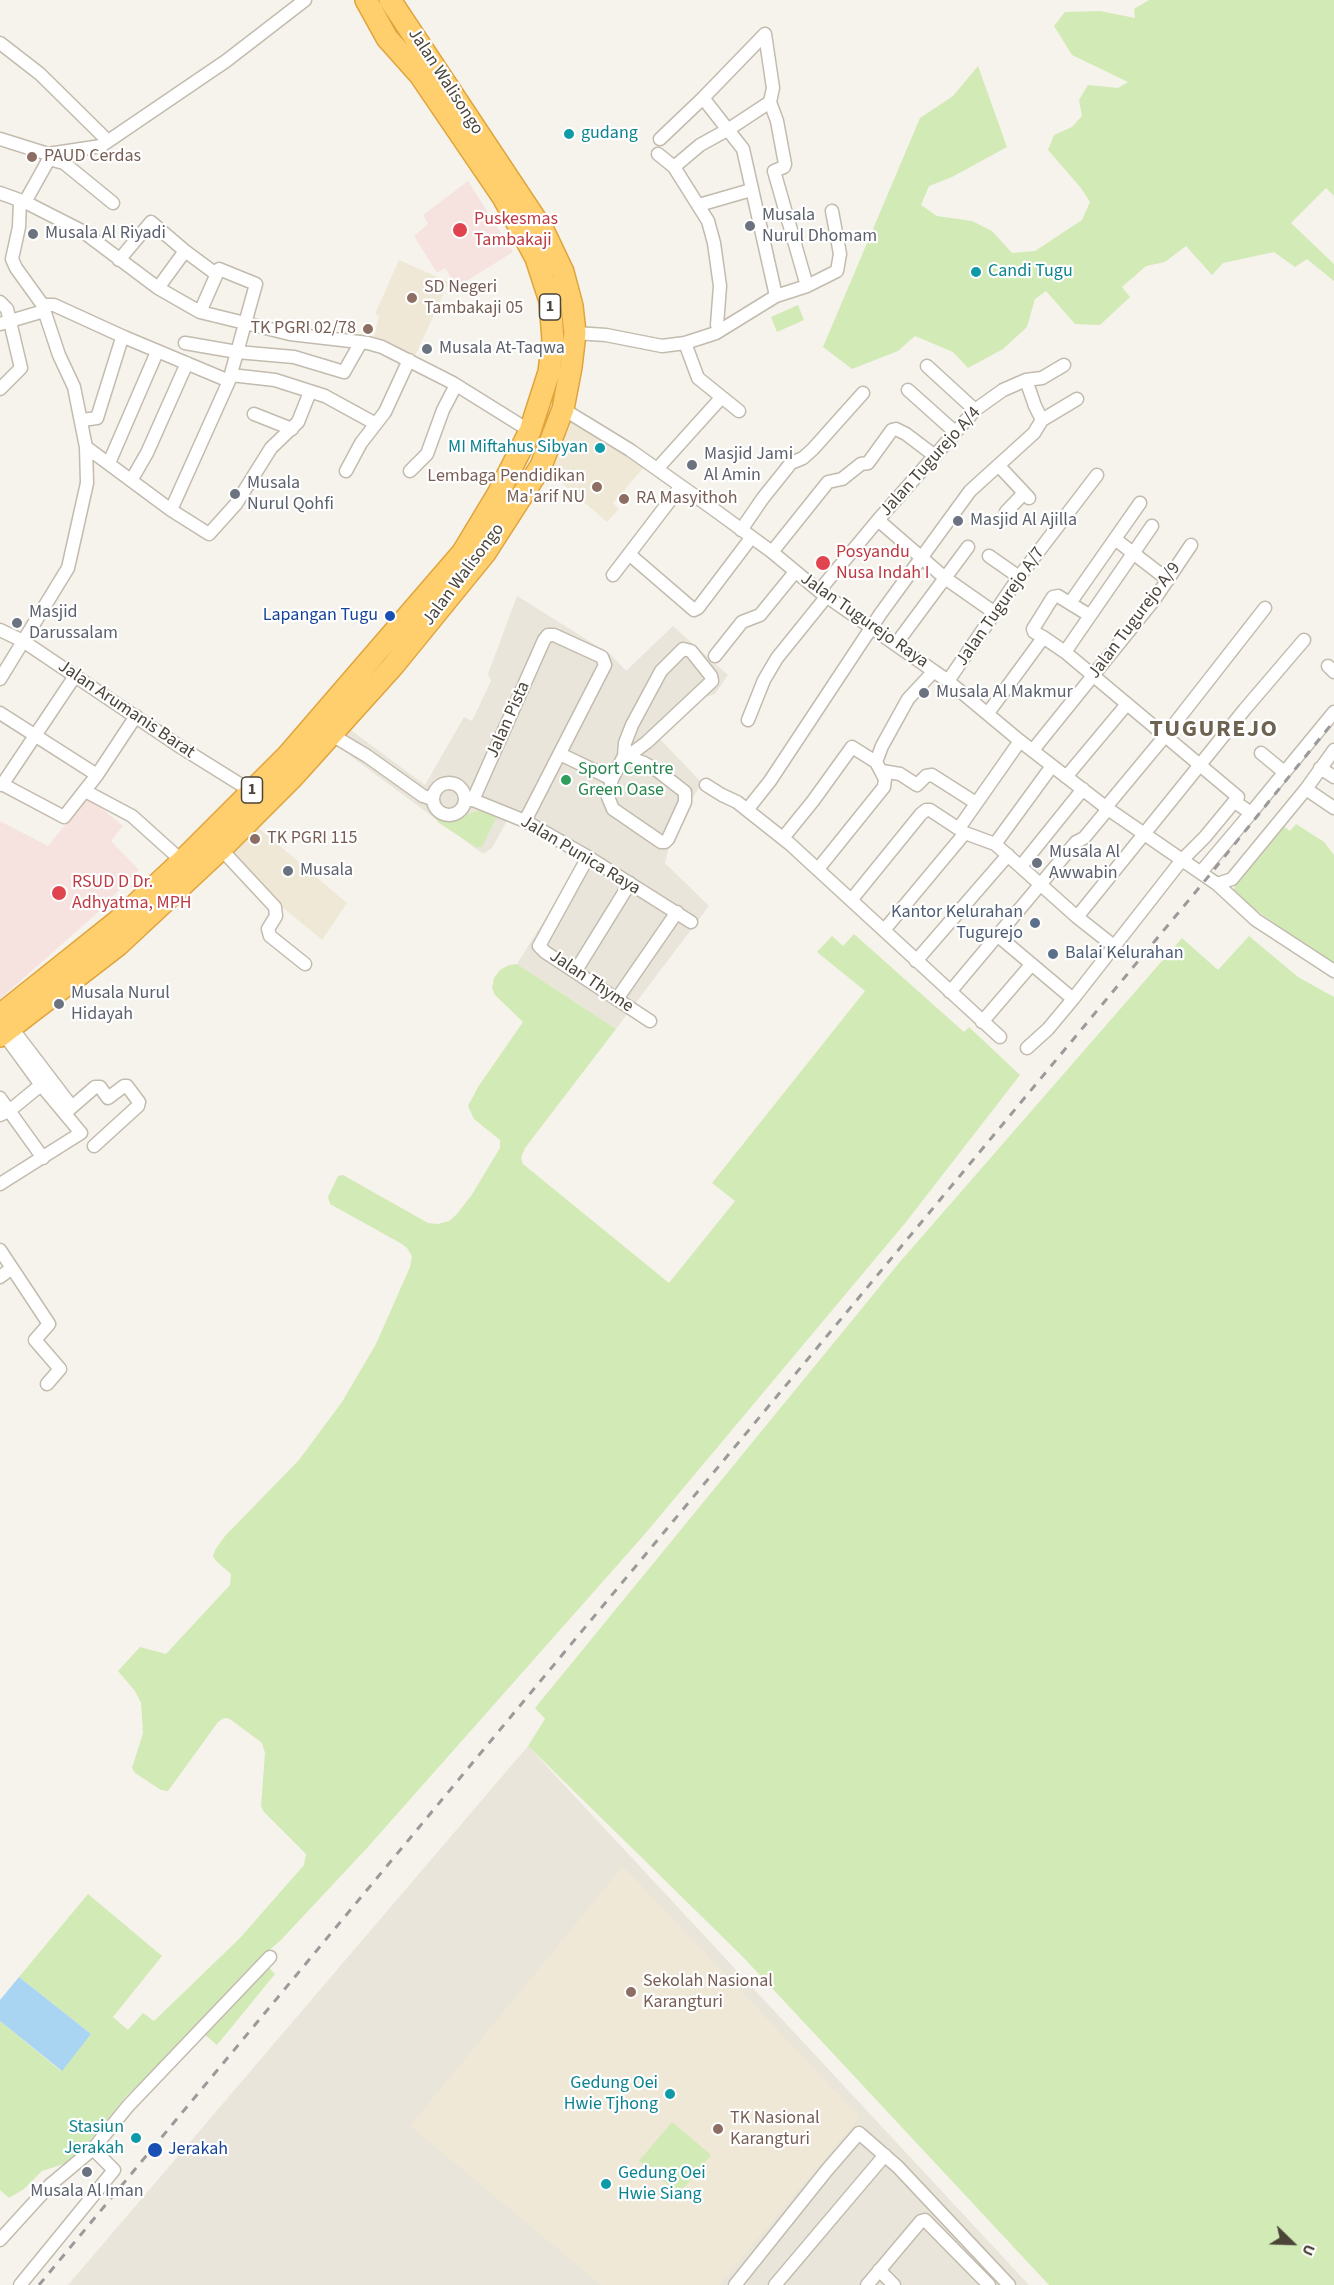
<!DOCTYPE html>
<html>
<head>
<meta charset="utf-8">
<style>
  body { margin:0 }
  #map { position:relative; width:1334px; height:2285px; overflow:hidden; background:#f6f3ec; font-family:"Source Sans 3",sans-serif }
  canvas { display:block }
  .north { position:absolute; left:1262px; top:2213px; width:60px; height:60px; -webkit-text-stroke:4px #fff; paint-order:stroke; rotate:113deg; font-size:16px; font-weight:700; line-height:24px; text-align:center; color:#4b4439 }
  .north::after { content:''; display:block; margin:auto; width:21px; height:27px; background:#4b4439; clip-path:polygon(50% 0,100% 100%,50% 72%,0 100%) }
</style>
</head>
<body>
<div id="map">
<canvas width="1334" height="2285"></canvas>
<div class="north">U</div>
</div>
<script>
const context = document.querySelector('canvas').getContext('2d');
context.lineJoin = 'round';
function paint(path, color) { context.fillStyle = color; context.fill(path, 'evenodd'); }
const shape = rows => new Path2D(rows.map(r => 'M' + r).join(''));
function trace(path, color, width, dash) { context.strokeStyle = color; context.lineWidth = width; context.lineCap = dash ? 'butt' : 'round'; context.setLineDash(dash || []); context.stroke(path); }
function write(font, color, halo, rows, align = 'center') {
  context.font = font + ' "Source Sans 3",sans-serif'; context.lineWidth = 4.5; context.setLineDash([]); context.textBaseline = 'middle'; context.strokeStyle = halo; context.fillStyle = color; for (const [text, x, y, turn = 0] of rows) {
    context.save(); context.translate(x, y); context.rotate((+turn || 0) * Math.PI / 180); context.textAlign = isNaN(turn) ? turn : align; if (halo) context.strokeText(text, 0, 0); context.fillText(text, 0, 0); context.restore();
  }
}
const residential = shape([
  [517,596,610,654,626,671,673,626,728,675,715,694,693,701,658,737,702,783,683,813,670,843,665,863,709,906,616,1029,517,964,583,858,508,819,492,848,483,854,333,743,348,728,425,785,464,717,472,721,491,681,488,674],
  [528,1746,1029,2285,68,2285]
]);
const education = shape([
  [399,260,449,282,414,358,373,341,379,316,375,314],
  [573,420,645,466,613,503,619,509,607,522,548,471],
  [255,825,347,903,322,940,281,906,227,851],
  [623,1866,860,2117,719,2285,601,2285,410,2126]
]);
const medical = shape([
  [468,181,513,252,457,287,445,268,437,273,414,236,428,224,423,215],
  [88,797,123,826,111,841,139,870,95,915,0,999,0,821,48,846]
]);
const green = shape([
  [1149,0,1334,0,1334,196,1326,188,1291,223,1334,264,1334,281,1307,259,1295,267,1274,252,1223,263,1212,275,1186,246,1165,262,1146,266,1122,287,1130,297,1100,325,1075,324,1046,291,1035,299,1027,327,1003,349,968,368,953,352,915,336,898,351,852,369,823,347,920,118,953,96,978,66,1007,147,952,177,929,186,921,205,937,216,972,221,992,231,1012,253,1035,251,1082,220,1090,202,1081,188,1048,150,1054,135,1072,127,1082,116,1079,100,1088,85,1118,88,1128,82,1072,55,1054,26,1065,12,1100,11,1135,18,1134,9],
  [798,305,804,320,777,332,771,317],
  [484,809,497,816,482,847,476,847,439,823,432,815,452,819],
  [1296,824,1324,842,1334,855,1334,966,1238,897,1234,890,1235,882,1283,826,1290,831],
  [854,934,964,1032,969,1027,1020,1075,906,1222,644,1535,367,1848,280,1941,260,1958,275,1974,217,2045,198,2029,127,2095,73,2161,42,2171,24,2189,9,2198,0,2190,0,2021,61,2071,91,2034,19,1977,88,1894,162,1956,113,2017,128,2030,143,2013,154,2021,240,1938,304,1865,306,1854,264,1812,261,1806,265,1753,262,1743,230,1719,224,1718,218,1722,168,1791,161,1790,135,1773,132,1768,143,1733,141,1703,135,1691,118,1671,140,1647,166,1654,230,1585,231,1574,216,1561,213,1556,215,1550,225,1536,299,1460,342,1402,376,1344,410,1267,412,1256,407,1248,402,1244,330,1204,328,1197,338,1176,343,1175,428,1223,438,1224,449,1221,456,1215,471,1196,500,1148,500,1140,474,1119,468,1106,478,1087,523,1022,495,995,492,988,494,978,500,970,509,965,517,964,616,1029,525,1148,521,1158,523,1164,669,1283,735,1201,712,1183,865,991,817,952,832,936,843,946],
  [1249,936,1298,977,1334,997,1334,2285,1049,2285,742,1956,528,1746,545,1719,535,1708,899,1263,1182,938,1218,970],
  [672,2122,711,2155,679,2194,639,2161]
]);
const water = shape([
  [19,1977,91,2034,62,2071,0,2021,0,2000]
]);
const street = shape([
  [765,34,773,88,770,102,777,121,785,164,784,167,774,171,807,286],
  [0,43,40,74,108,141],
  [703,98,743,149,776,296],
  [0,139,48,154,101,146,226,61,305,0],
  [660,139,703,98,765,34],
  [658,154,674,167,708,221,714,243,720,286,717,325],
  [674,167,700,145,729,129,770,102],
  [0,193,25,202,82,231,158,288,200,312,290,334,368,343,382,347,453,383,530,431],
  [25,202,49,159,64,163,113,203],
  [699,205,751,190],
  [119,260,151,222,185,251,216,274],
  [158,288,185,251],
  [0,302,7,309,21,368,0,389],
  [42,305,54,305,124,337],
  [0,324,44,311],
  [575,333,606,335,662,346,685,343,716,333,776,296,807,286,837,271,840,254,832,211],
  [185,343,237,352,294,357,344,372,361,342],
  [685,343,698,378,739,411],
  [927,366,975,410],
  [231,375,275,380,325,396,376,424],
  [1026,380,1035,406,1042,420],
  [908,390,955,432],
  [563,409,630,450,712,508,772,552,819,591,948,681,1020,741,1108,809,1217,884,1256,920,1334,971],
  [254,414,292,429],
  [82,420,97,418,122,338,124,337,229,381],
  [86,447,171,510,209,534,236,504,271,448,298,422,310,392],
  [109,463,157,352],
  [999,466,1029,498],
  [657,469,721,398],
  [346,471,361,443,385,412,409,360],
  [410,471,427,454,443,410,456,385],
  [132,479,147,453,187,363],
  [171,510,229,381,256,284,219,269,200,312],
  [1006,512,1024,493],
  [878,520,945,578,995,613],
  [741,530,763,498,791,463,803,458,813,449,863,393],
  [1115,539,1168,580],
  [772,552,828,482,842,479,861,464,868,463,892,430,896,429,906,434,935,456],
  [629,554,694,610,698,608,751,538],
  [989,556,1019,577],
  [613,575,681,486],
  [819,591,878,520,975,410,1003,390,1026,380,1042,378,1064,365],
  [1070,603,1140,503],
  [0,630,23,641,182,748,251,791],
  [896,644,968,547],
  [1065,652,1152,526],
  [715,656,742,622,760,615,795,572],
  [1328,666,1334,672],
  [0,679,68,568,87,483,86,447,74,387,59,355,42,304,16,268,12,259,19,227,20,200],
  [948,681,1019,577,1097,475],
  [0,713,97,775],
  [988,713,1040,642,1043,637,1034,632,1033,629,1053,597,1058,596,1089,615],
  [748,720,764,680,777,658,827,596],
  [332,735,367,756,423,796,433,799],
  [1033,750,1154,600,1191,545],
  [1261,753,1284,772],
  [560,754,612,779],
  [624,756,644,763,658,771,685,792,685,802,668,839,665,842,661,842,613,809,608,797,612,779,624,756,625,743,632,725,661,671,683,649,691,651,711,676,712,681,647,742,631,754,624,756],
  [876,762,882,746,908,699,934,671],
  [1320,768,1334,777],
  [882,771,900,774,917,785,926,776,932,775,976,803],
  [1066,777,1127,704],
  [0,783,64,817,97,775,136,716],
  '433 799a16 16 0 1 1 32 0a16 16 0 1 1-32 0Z',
  [2,785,75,676],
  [706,785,722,795,737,802,790,844,1000,1037],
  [1306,789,1334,808],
  [85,791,132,816,182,861],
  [466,800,473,800,525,821,588,857,691,922],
  [473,800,544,640,548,635,554,635,602,657,605,665,525,821],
  [1106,807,1165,736,1265,608],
  [747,810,770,781,881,613,970,491,1034,433,1042,420,1077,399],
  [1251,813,1334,712],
  [959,828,1020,741],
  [783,838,813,801,852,747,876,762,885,779,884,787,818,869],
  [995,844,1052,766],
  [221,849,275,907,276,916,268,929,270,936,305,964],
  [588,857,539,946,545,952,650,1021],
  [1021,866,1083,789],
  [1201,872,1251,813,1235,802],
  [1217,884,1232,879,1306,789,1334,750],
  [852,899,921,814,926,810,930,810,965,833,995,844,1077,917,1115,947],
  [1077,917,1245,709,1304,640],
  [885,929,965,833],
  [997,935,1073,999],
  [916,961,1008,855],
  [575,972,630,883],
  [950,992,1076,842,1084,838,1108,809],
  [617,999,677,912],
  [982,1022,1031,965],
  [11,1027,72,1107],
  [1027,1048,1048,1029,1073,999,1181,861,1205,837,1238,797,1065,652,1043,637],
  [0,1098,43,1158],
  [65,1113,95,1087,100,1087,108,1098,124,1086,127,1086,139,1102,138,1106,94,1146],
  [0,1115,9,1111,47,1080],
  [0,1184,81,1133,41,1085,3,1033],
  [0,1250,49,1324,35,1340,60,1369,47,1384],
  [0,1277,12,1268],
  [0,2240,50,2185,93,2149,128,2106,270,1957],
  [879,2270,894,2285],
  [20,2285,114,2170,93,2149],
  [735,2285,827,2170,859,2133,898,2167,1009,2285],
  [775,2285,885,2155],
  [867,2285,921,2221,925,2220,989,2285]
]);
const highway = shape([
  [0,1015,119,920,182,861,287,756,463,552,498,494,530,431,549,372,553,340,550,301,536,258,503,197,420,75,387,38,366,0],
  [0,1036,117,946,221,849,292,778,393,666,485,553,541,466,563,409,571,367,575,333,572,306,563,272,544,232,390,0]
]);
const rail = shape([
  [39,2285,1208,877,1334,721]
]);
const markers = [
  [569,134,6,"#0f9aa8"],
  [32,157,6,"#8d6e63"],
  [750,226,6,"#6b7280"],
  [460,230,8,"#e0444e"],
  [33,234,6,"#6b7280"],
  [976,272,6,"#0f9aa8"],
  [412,298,6,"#8d6e63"],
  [368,329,6,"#8d6e63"],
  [427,349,6,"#6b7280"],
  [600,448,6,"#0f9aa8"],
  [692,465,6,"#6b7280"],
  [597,487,6,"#8d6e63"],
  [235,494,6,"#6b7280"],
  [624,499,6,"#8d6e63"],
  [958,521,6,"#6b7280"],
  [823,563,8,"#e0444e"],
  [390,616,6,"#1a4fb4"],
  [17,623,6,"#6b7280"],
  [924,693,6,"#6b7280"],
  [566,780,6,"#2e9e5b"],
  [255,839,6,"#8d6e63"],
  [1037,863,6,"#6b7280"],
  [288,871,6,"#6b7280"],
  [59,893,8,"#e0444e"],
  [1035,923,6,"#5c6f8a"],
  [1053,954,6,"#5c6f8a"],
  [59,1004,6,"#6b7280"],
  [631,1992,6,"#8d6e63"],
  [670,2094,6,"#0f9aa8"],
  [718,2129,6,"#8d6e63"],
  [136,2138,6,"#0f9aa8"],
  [155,2150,8,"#1a4fb4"],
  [87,2172,6,"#6b7280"],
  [606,2184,6,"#0f9aa8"]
];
const shields = [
  [550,307,21],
  [252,790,21]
];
const shieldNames = [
  ["1",550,307],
  ["1",252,790]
];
const streetNames = [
  ["Jalan Walisongo",445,82,57],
  ["Jalan Tugurejo A/4",931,462,-48],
  ["Jalan Walisongo",464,575,-53],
  ["Jalan Tugurejo A/7",1001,607,-55],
  ["Jalan Tugurejo Raya",864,621,35],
  ["Jalan Tugurejo A/9",1135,621,-53],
  ["Jalan Arumanis Barat",126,710,34],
  ["Jalan Pista",509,720,-66],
  ["Jalan Punica Raya",580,856,31],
  ["Jalan Thyme",591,982,34]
];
const cultureNames = [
  ["gudang",581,134],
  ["Candi Tugu",988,272],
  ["MI Miftahus Sibyan",588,448,"right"],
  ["Gedung Oei",658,2084,"right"],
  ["Hwie Tjhong",658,2105,"right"],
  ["Stasiun",124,2128,"right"],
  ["Jerakah",124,2149,"right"],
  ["Gedung Oei",618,2174],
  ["Hwie Siang",618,2195]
];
const educationNames = [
  ["PAUD Cerdas",44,157],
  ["SD Negeri",424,288],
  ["Tambakaji 05",424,309],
  ["TK PGRI 02/78",356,329,"right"],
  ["Lembaga Pendidikan",585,477,"right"],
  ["Ma'arif NU",585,498,"right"],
  ["RA Masyithoh",636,499],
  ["TK PGRI 115",267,839],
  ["Sekolah Nasional",643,1982],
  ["Karangturi",643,2003],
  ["TK Nasional",730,2119],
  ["Karangturi",730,2140]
];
const worshipNames = [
  ["Musala",762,216],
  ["Nurul Dhomam",762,237],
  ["Musala Al Riyadi",45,234],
  ["Musala At-Taqwa",439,349],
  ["Masjid Jami",704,455],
  ["Al Amin",704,476],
  ["Musala",247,484],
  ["Nurul Qohfi",247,505],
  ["Masjid Al Ajilla",970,521],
  ["Masjid",29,613],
  ["Darussalam",29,634],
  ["Musala Al Makmur",936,693],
  ["Musala Al",1049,853],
  ["Awwabin",1049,874],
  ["Musala",300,871],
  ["Musala Nurul",71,994],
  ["Hidayah",71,1015],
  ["Musala Al Iman",87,2192,"center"]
];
const healthNames = [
  ["Puskesmas",474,220],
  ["Tambakaji",474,241],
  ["Posyandu",836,553],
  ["Nusa Indah I",836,574],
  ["RSUD D Dr.",72,883],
  ["Adhyatma, MPH",72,904]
];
const transitNames = [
  ["Lapangan Tugu",378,616],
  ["Jerakah",168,2150,"left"]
];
const leisureNames = [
  ["Sport Centre",578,770],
  ["Green Oase",578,791]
];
const serviceNames = [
  ["Kantor Kelurahan",1023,913],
  ["Tugurejo",1023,934],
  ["Balai Kelurahan",1065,954,"left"]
];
const districtNames = [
  ["TUGUREJO",1214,731]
];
paint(residential, '#eae5da');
paint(education, '#efe8d6');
paint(medical, '#f6e3e0');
paint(green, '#d2eab5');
paint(water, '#a9d4f2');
trace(street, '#c2bbae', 15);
trace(highway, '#e0a43c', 24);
trace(street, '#fff', 12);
trace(highway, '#ffcf6e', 21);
trace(rail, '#9a9a9a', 3, [8, 8]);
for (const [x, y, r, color] of markers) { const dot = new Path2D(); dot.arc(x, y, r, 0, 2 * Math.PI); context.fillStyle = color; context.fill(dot); trace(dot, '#fff', 2); }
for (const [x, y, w] of shields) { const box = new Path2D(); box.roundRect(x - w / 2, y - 13, w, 26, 4.5); context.fillStyle = '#fff'; context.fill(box); trace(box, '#4b4439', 1.5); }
write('bold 16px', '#4b4439', null, shieldNames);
write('18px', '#4b4439', '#fff', streetNames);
write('18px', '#0d838f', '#fff', cultureNames, 'left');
write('18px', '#785e54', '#fff', educationNames, 'left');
write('18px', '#5b616d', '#fff', worshipNames, 'left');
write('18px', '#be3a42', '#fff', healthNames, 'left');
write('18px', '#164399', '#fff', transitNames, 'right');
write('18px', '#27864d', '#fff', leisureNames, 'left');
write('18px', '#4e5e75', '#fff', serviceNames, 'right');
context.letterSpacing = '1.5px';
write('bold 24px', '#6e6250', '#fff', districtNames);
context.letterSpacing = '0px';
</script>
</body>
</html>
